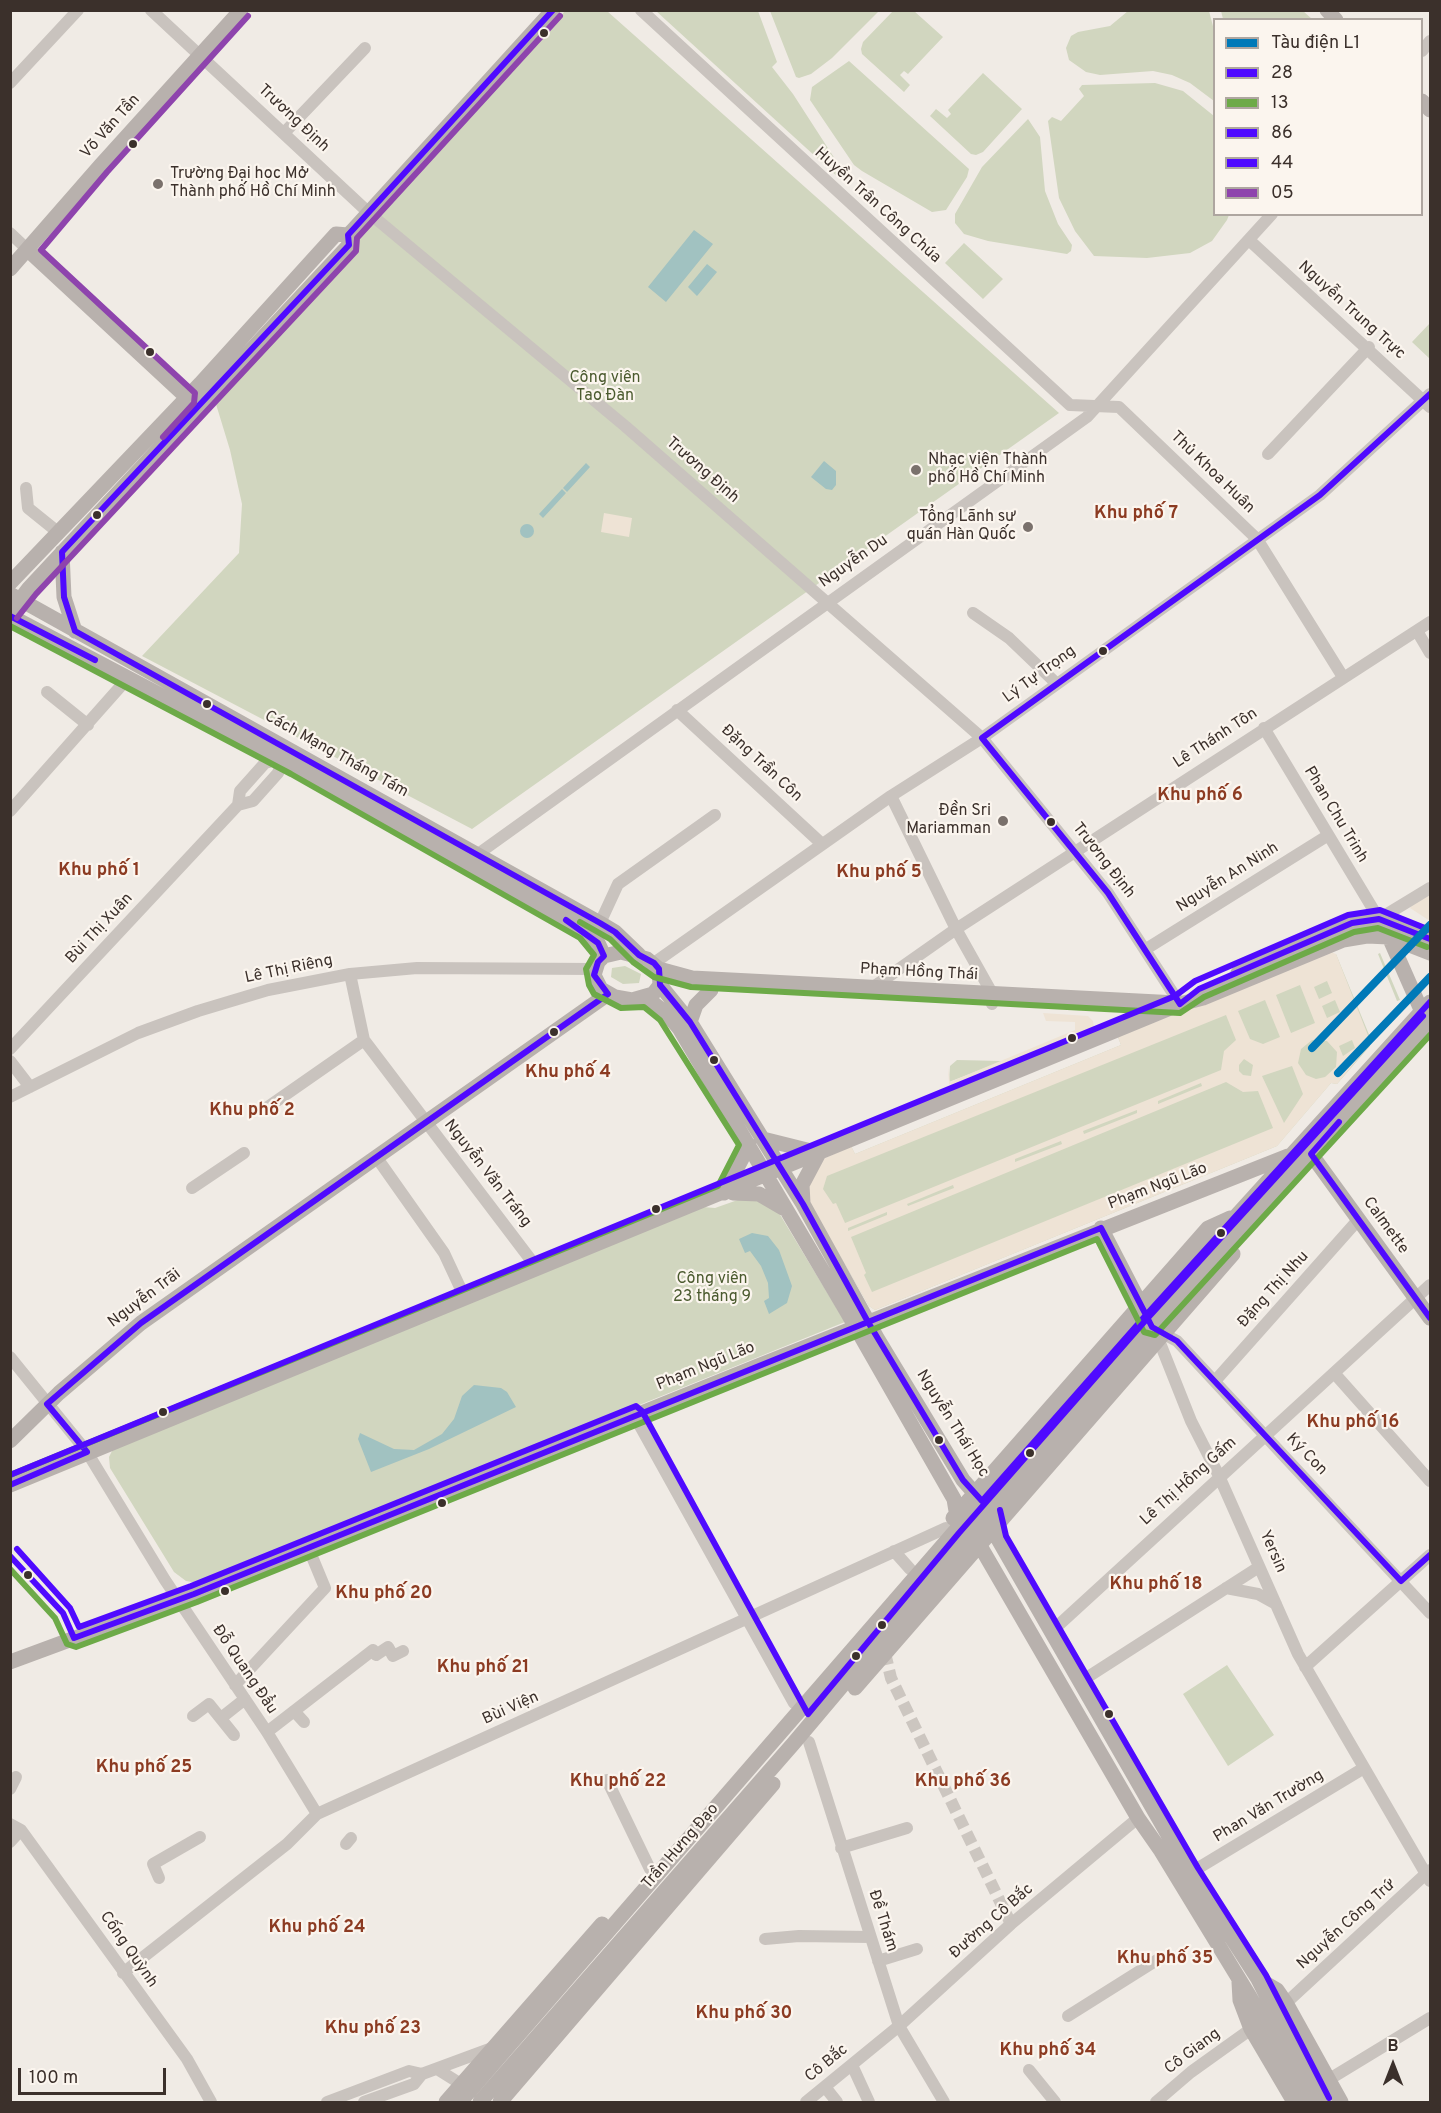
<!DOCTYPE html>
<html>
<head>
<meta charset="utf-8">
<style>
  body { margin:0 }
  #map { position:relative; width:1441px; height:2113px; overflow:hidden; background:#f0ebe5; font-family:Overpass,sans-serif }
  canvas { display:block }
  .frame { position:absolute; inset:0; border:12px solid #3b302b; pointer-events:none }
  .legend { position:absolute; left:1213px; top:18px; width:210px; height:198px; box-sizing:border-box; background:#fbf5ee; border:2px solid #aea6a0; margin:0; padding:8px 10px; list-style:none; font-size:18px; color:#3b302b }
  .legend li { display:flex; align-items:center; gap:12px; height:30px }
  .legend b { width:30px; border:2px solid #aea6a0 }
  .north { position:absolute; left:1363px; top:2035px; width:60px; height:60px; -webkit-text-stroke:4px #fbf5ee; paint-order:stroke; rotate:0deg; font-size:16px; font-weight:700; line-height:24px; text-align:center; color:#3b302b }
  .north::after { content:''; display:block; margin:auto; width:21px; height:27px; background:#3b302b; clip-path:polygon(50% 0,100% 100%,50% 72%,0 100%) }
  .scale { position:absolute; left:18px; top:2068px; width:148px; height:27px; box-sizing:border-box; border:3px solid #3b302b; border-top:0; padding-left:8px; font-size:18px; line-height:21px; white-space:nowrap; color:#3b302b; -webkit-text-stroke:4px #fbf5ee; paint-order:stroke }
</style>
</head>
<body>
<div id="map">
<canvas width="1441" height="2113"></canvas>
<div class="frame"></div>
<ul class="legend">
<li><b style="height:8px;background:#0079b8"></b>Tàu điện L1</li>
<li><b style="height:8px;background:#4f0aff"></b>28</li>
<li><b style="height:8px;background:#6daa48"></b>13</li>
<li><b style="height:8px;background:#4f0aff"></b>86</li>
<li><b style="height:8px;background:#4f0aff"></b>44</li>
<li><b style="height:8px;background:#8e44ad"></b>05</li>
</ul>
<div class="north">B</div>
<div class="scale">100 m</div>
</div>
<script>
const context = document.querySelector('canvas').getContext('2d');
context.lineJoin = 'round';
function paint(path, color) { context.fillStyle = color; context.fill(path, 'evenodd'); }
const shape = rows => new Path2D(rows.map(r => 'M' + r).join(''));
function trace(path, color, width, dash) { context.strokeStyle = color; context.lineWidth = width; context.lineCap = dash ? 'butt' : 'round'; context.setLineDash(dash || []); context.stroke(path); }
function write(font, color, halo, rows, align = 'center') {
  context.font = font + ' Overpass,sans-serif'; context.lineWidth = 4.5; context.setLineDash([]); context.textBaseline = 'middle'; context.strokeStyle = halo; context.fillStyle = color; for (const [text, x, y, turn = 0] of rows) {
    context.save(); context.translate(x, y); context.rotate((+turn || 0) * Math.PI / 180); context.textAlign = isNaN(turn) ? turn : align; if (halo) context.strokeText(text, 0, 0); context.fillText(text, 0, 0); context.restore();
  }
}
const green = shape([
  [565,11,607,11,1059,413,472,829,142,656,239,553,242,504,230,450,212,391,353,244],
  [656,11,758,11,777,62,772,67,793,94,844,173,839,178],
  [770,11,770,10,879,11,832,58,811,74,799,78,796,77],
  [893,11,914,11,943,37,908,74,904,71,900,75,910,85,904,92,862,54,861,49,863,42],
  [1128,11,1209,11,1214,30,1214,101,1190,83,1172,75,1153,71,1100,75,1086,72,1069,60,1066,48,1071,36,1078,32,1110,26],
  [1221,11,1303,11,1312,19,1223,19],
  [849,61,969,169,967,177,946,210,932,212,862,171,854,165,810,100,812,87],
  [983,73,1022,109,983,152,976,155,971,154,930,116,936,109,947,118,951,114,948,110],
  [1155,83,1183,91,1214,116,1214,214,1229,215,1227,220,1212,241,1190,253,1147,258,1094,256,1075,231,1059,198,1048,121,1052,117,1061,121,1084,96,1079,89,1082,85],
  [1028,119,1040,137,1045,191,1058,224,1072,245,1071,251,1067,254,988,241,964,234,955,223,955,214,982,167],
  [964,243,1003,279,983,299,945,263],
  [1430,323,1430,359,1412,342],
  [1380,953,1400,1000,1397,1001,1378,954],
  [1336,954,1370,1037,1370,1046,1337,1084,1331,1083,1277,1146,875,1310,869,1306,807,1198,851,1146,855,1154,1121,1045,1118,1037],
  [625,966,641,974,639,983,623,984,611,977,612,968],
  [957,1060,1003,1061,949,1082,950,1066],
  [749,1196,776,1208,845,1322,198,1583,186,1581,174,1572,110,1468,109,1457,113,1449,703,1207,715,1208],
  [1227,1665,1274,1735,1228,1766,1183,1694]
]);
const plaza = shape([
  [604,513,632,518,629,537,601,532],
  [1430,893,1430,921,1410,908,1412,904],
  [1331,952,1336,954,1371,1043,1337,1084,1331,1083,1277,1146,875,1310,869,1306,807,1198,806,1193,821,1160,851,1146,855,1154,1121,1045,1118,1037],
  [1327,981,1332,993,1319,999,1314,987],
  [1300,985,1315,1023,1291,1033,1276,995],
  [1265,1000,1280,1037,1263,1044,1250,1039,1238,1011],
  [1335,1000,1340,1012,1327,1018,1322,1006],
  [1226,1015,1236,1040,1224,1051,1221,1070,845,1223,836,1203,833,1204,823,1189,827,1176],
  [1312,1040,1327,1041,1337,1052,1336,1067,1325,1077,1316,1079,1306,1075,1298,1063,1301,1049],
  [1352,1040,1355,1048,1343,1056,1339,1046],
  [1244,1059,1253,1065,1251,1076,1243,1075,1239,1071,1239,1065],
  [1292,1066,1303,1094,1284,1123,1262,1076],
  [1226,1082,1243,1092,1258,1091,1273,1128,872,1292,864,1275,866,1273,851,1237],
  [1201,1083,1202,1086,1158,1104,1158,1101],
  [1137,1110,1137,1113,1084,1134,1083,1131],
  [1061,1141,1062,1144,1015,1162,1015,1159],
  [953,1185,954,1188,908,1206,907,1204],
  [887,1212,887,1215,848,1231,848,1228],
  [1043,1013,1088,1016,1093,1021,1094,1027,1090,1033,957,1087,949,1084,948,1067,950,1082,1075,1030,1075,1022,1046,1021]
]);
const water = shape([
  [694,230,713,244,666,302,648,287],
  [707,264,717,272,697,296,688,287],
  [824,461,836,471,836,485,832,490,826,489,811,477],
  [586,463,590,467,567,492,563,488],
  [562,489,566,493,543,518,539,514],
  '520 531a7 7 0 1 1 14 0a7 7 0 1 1-14 0Z',
  [752,1233,768,1236,779,1250,792,1286,787,1303,769,1314,764,1301,769,1298,768,1283,761,1266,750,1251,745,1253,739,1239],
  [474,1385,501,1388,507,1392,516,1407,429,1449,371,1472,358,1439,360,1433,394,1449,414,1450,442,1434,454,1419,462,1396]
]);
const minorTunnel = shape([
  [885,1653,891,1678,1011,1924]
]);
const minor = shape([
  [151,10,369,213,625,426,982,738,1108,893,1180,1004],
  [641,10,1070,405,1119,407,1257,539,1343,677],
  [1422,51,1430,41],
  [10,83,78,10],
  [284,133,365,48],
  [10,233,29,251],
  [1249,240,1430,407],
  [1268,454,1369,347],
  [26,488,28,508,59,533],
  [973,613,1009,638,1057,684],
  [1417,631,1430,653],
  [47,692,88,725],
  [677,710,822,844],
  [1264,728,1379,919,1430,888],
  [891,796,956,929,993,995,992,1004],
  [238,805,240,791,265,763,281,759],
  [10,811,128,678],
  [478,854,1087,417,1272,214],
  [600,923,618,884,715,815],
  [1146,949,1327,836],
  [654,963,891,796,982,738,1320,495,1430,394],
  [350,974,364,1040,537,1268],
  [872,988,956,929,1430,622],
  [10,1049,238,805,253,801,278,773,285,752],
  [10,1061,30,1087],
  [10,1097,138,1033,198,1011,268,990,350,974,417,968,595,969],
  [265,1109,364,1040],
  [377,1158,444,1253,465,1298],
  [192,1188,244,1153],
  [1158,1331,1177,1341,1430,1613],
  [1158,1338,1191,1421,1219,1476,1298,1654,1430,1881],
  [10,1357,87,1452,165,1580,267,1732,317,1814],
  [1335,1374,1430,1481],
  [1215,1381,1358,1220],
  [634,1415,794,1703],
  [894,1551,910,1569],
  [1226,1588,1258,1594,1276,1604],
  [1051,1632,1430,1285],
  [1305,1667,1430,1555],
  [1080,1682,1259,1567],
  [235,1685,325,1588,308,1547],
  [294,1711,304,1722],
  [193,1716,209,1704,234,1735],
  [221,1718,245,1699],
  [267,1732,373,1650,376,1655,388,1647,393,1656,403,1651],
  [809,1742,899,2026,944,2102],
  [607,1780,650,1869],
  [10,1789,16,1777],
  [10,1824,21,1830,187,2059,211,2102],
  [10,1842,21,1830],
  [346,1844,351,1838],
  [841,1848,907,1828],
  [1190,1873,1364,1768],
  [159,1878,153,1864,200,1837],
  [765,1939,799,1936,870,1937],
  [878,1961,917,1949],
  [123,1973,287,1844,317,1814,946,1528],
  [1286,2003,1430,1870],
  [1068,2016,1157,1960],
  [852,2065,869,2102],
  [437,2069,469,2089],
  [1029,2070,1055,2102],
  [1328,2080,1430,2018],
  [825,2087,837,2102],
  [327,2102,409,2071,422,2074,495,2047],
  [364,2102,414,2084,422,2074],
  [806,2102,899,2026,1011,1924,1138,1818],
  [1156,2102,1191,2072,1251,2029]
]);
const major = shape([
  [1327,10,1336,20],
  [1422,101,1430,110],
  [29,251,194,404],
  [10,269,100,166,241,10],
  [62,552,64,597,75,631],
  [10,583,200,384,336,234,348,235],
  [10,594,600,923,615,932,639,955],
  [10,613,29,588,349,245,348,235,353,230,553,10],
  [10,616,295,766,585,931,598,943,604,956],
  [1389,937,1422,1012],
  [621,952,647,959,659,969,660,985,653,994,632,1000,615,997,601,989,594,975,598,962,604,956,621,952],
  [659,969,692,978,1177,1003],
  [1238,973,1352,923,1368,920,1379,919,1430,939],
  [660,985,690,1022,803,1204,877,1338,963,1480,991,1512,998,1539,1190,1873,1258,1979,1321,2102],
  [647,998,667,1014,679,1028,847,1312,954,1499,956,1511,974,1531,979,1544,1138,1818,1161,1851,1250,1997,1310,2102],
  [690,1022,696,1005,711,990],
  [763,1139,819,1153],
  [1311,1154,1430,1318],
  [724,1193,749,1145],
  [733,1193,759,1194,783,1208],
  [803,1203,802,1185,819,1153],
  [1101,1228,1144,1311],
  [10,1441,59,1393,141,1323,608,994],
  [10,1485,1180,1004,1203,998,1343,940,1367,936,1389,937,1430,953],
  [953,1518,1208,1228,1230,1218],
  [10,1662,194,1594,758,1366,1288,1156],
  [855,1688,1233,1254],
  [1258,1979,1277,1990,1286,2003,1341,2102],
  [1239,1982,1240,2000,1251,2029,1294,2102],
  [446,2102,602,1924],
  [460,2102,957,1529,1160,1300,1430,1002],
  [480,2102,793,1744,966,1539,1152,1327,1430,1022],
  [500,2102,773,1784]
]);
const bus1 = shape([
  [553,10,348,235,349,245,62,552,64,597,75,631,600,923,615,932,639,955,654,963,659,969,660,985,690,1022,803,1204,868,1322],
  [10,616,95,660],
  [1101,1228,1146,1315,982,1501,963,1480,868,1322,1101,1228],
  [10,1485,87,1452,47,1404,141,1323,608,994,594,975,598,962,604,956,598,943,566,920],
  [10,1556,63,1613,74,1638,194,1594,868,1322]
]);
const bus2 = shape([
  [10,626,291,774,580,938,594,955,586,969,589,985,594,994,621,1008,644,1007,660,1020,739,1145,718,1186,10,1475],
  [580,922,610,939,633,962,654,977,691,987,1180,1013,1204,997,1354,932,1378,928,1427,947],
  [10,1569,55,1618,67,1644,76,1647,197,1602,1097,1239,1144,1332,1155,1335,1430,1035]
]);
const bus3 = shape([
  [10,1475,1175,996,1195,981,1348,915,1380,910,1430,930],
  [1000,1510,1006,1536,1198,1868,1266,1975,1329,2098],
  [17,1549,70,1608,79,1627,191,1586,636,1406,642,1411,808,1714,959,1533,1145,1321,1423,1016]
]);
const bus4 = shape([
  [1430,394,1320,495,982,738,1108,893,1180,1004,1199,989,1352,923,1379,919,1430,939],
  [1430,1002,1146,1315,1152,1327,1177,1341,1401,1581,1430,1555],
  [1339,1122,1311,1154,1430,1318]
]);
const bus5 = shape([
  [163,437,194,403,195,393,41,250,107,172,248,16],
  [17,618,36,594,356,251,357,238,560,16]
]);
const metro1 = shape([
  [1312,1048,1430,925],
  [1338,1073,1430,977]
]);
const markers = [
  [544,33,5,"#3b302b"],
  [133,144,5,"#3b302b"],
  [158,184,6,"#7a716c"],
  [150,352,5,"#3b302b"],
  [916,470,6,"#7a716c"],
  [97,515,5,"#3b302b"],
  [1028,527,6,"#7a716c"],
  [1103,651,5,"#3b302b"],
  [207,704,5,"#3b302b"],
  [1003,821,6,"#7a716c"],
  [1051,822,5,"#3b302b"],
  [554,1032,5,"#3b302b"],
  [1072,1038,5,"#3b302b"],
  [714,1060,5,"#3b302b"],
  [656,1209,5,"#3b302b"],
  [1221,1233,5,"#3b302b"],
  [163,1412,5,"#3b302b"],
  [939,1440,5,"#3b302b"],
  [1030,1453,5,"#3b302b"],
  [442,1503,5,"#3b302b"],
  [28,1575,5,"#3b302b"],
  [225,1591,5,"#3b302b"],
  [882,1625,5,"#3b302b"],
  [856,1656,5,"#3b302b"],
  [1109,1714,5,"#3b302b"]
];
const streetNames = [
  ["Trương Định",293,119,43],
  ["Võ Văn Tần",111,127,-48],
  ["Huyền Trân Công Chúa",877,206,42],
  ["Nguyễn Trung Trực",1351,311,42],
  ["Trương Định",702,471,41],
  ["Thủ Khoa Huân",1212,473,44],
  ["Nguyễn Du",854,562,-35],
  ["Lý Tự Trọng",1040,675,-36],
  ["Lê Thánh Tôn",1216,739,-33],
  ["Cách Mạng Tháng Tám",336,755,29],
  ["Đặng Trần Côn",761,764,43],
  ["Phan Chu Trinh",1335,815,59],
  ["Trương Định",1103,861,52],
  ["Nguyễn An Ninh",1228,878,-32],
  ["Bùi Thị Xuân",100,929,-47],
  ["Lê Thị Riêng",289,970,-12],
  ["Phạm Hồng Thái",919,973,3],
  ["Nguyễn Văn Tráng",487,1174,52],
  ["Phạm Ngũ Lão",1158,1187,-21],
  ["Calmette",1385,1226,54],
  ["Ðặng Thị Nhu",1274,1290,-48],
  ["Nguyễn Trãi",145,1299,-37],
  ["Phạm Ngũ Lão",706,1367,-22],
  ["Nguyễn Thái Học",952,1424,58],
  ["Ký Con",1306,1455,46],
  ["Lê Thị Hồng Gấm",1189,1482,-42],
  ["Yersin",1272,1552,66],
  ["Ðỗ Quang Ðẩu",244,1670,56],
  ["Bùi Viện",511,1709,-24],
  ["Phan Văn Trường",1269,1807,-31],
  ["Trần Hưng Đạo",681,1847,-49],
  ["Ðề Thám",882,1921,72],
  ["Đường Cô Bắc",992,1922,-41],
  ["Nguyễn Công Trứ",1347,1925,-42],
  ["Cống Quỳnh",128,1950,55],
  ["Cô Giang",1193,2052,-37],
  ["Cô Bắc",827,2064,-39]
];
const poiNames = [
  ["Trường Đại học Mở",170,175],
  ["Thành phố Hồ Chí Minh",170,193],
  ["Nhạc viện Thành",928,461],
  ["phố Hồ Chí Minh",928,479],
  ["Tổng Lãnh sự",1016,518,"right"],
  ["quán Hàn Quốc",1016,536,"right"],
  ["Đền Sri",991,812,"right"],
  ["Mariamman",991,830,"right"]
];
const parkNames = [
  ["Công viên",605,379],
  ["Tao Đàn",605,397],
  ["Công viên",712,1280],
  ["23 tháng 9",712,1298]
];
const neighbourhoodNames = [
  ["Khu phố 7",1136,514],
  ["Khu phố 6",1200,796],
  ["Khu phố 1",99,871],
  ["Khu phố 5",879,873],
  ["Khu phố 4",568,1073],
  ["Khu phố 2",252,1111],
  ["Khu phố 16",1353,1423],
  ["Khu phố 18",1156,1585],
  ["Khu phố 20",384,1594],
  ["Khu phố 21",483,1668],
  ["Khu phố 25",144,1768],
  ["Khu phố 22",618,1782],
  ["Khu phố 36",963,1782],
  ["Khu phố 24",317,1928],
  ["Khu phố 35",1165,1959],
  ["Khu phố 30",744,2014],
  ["Khu phố 23",373,2029],
  ["Khu phố 34",1048,2051]
];
paint(green, '#d1d6bf');
paint(plaza, '#eee3d5');
paint(water, '#a1c2c1');
trace(minorTunnel, '#ccc6c0', 12, [12, 6]);
trace(minor, '#c9c3be', 12);
trace(major, '#b8b1ad', 15);
trace(bus1, '#4f0aff', 6);
trace(bus2, '#6daa48', 6);
trace(bus3, '#4f0aff', 6);
trace(bus4, '#4f0aff', 6);
trace(bus5, '#8e44ad', 6);
trace(metro1, '#0079b8', 8);
for (const [x, y, r, color] of markers) { const dot = new Path2D(); dot.arc(x, y, r, 0, 2 * Math.PI); context.fillStyle = color; context.fill(dot); trace(dot, '#fbf5ee', 2); }
write('16px', '#3b302b', '#fbf5ee', streetNames);
write('16px', '#3b302b', '#fbf5ee', poiNames, 'left');
write('16px', '#4a5a2e', '#fbf5ee', parkNames);
write('bold 18px', '#8c3b22', '#fbf5ee', neighbourhoodNames);
</script>
</body>
</html>
